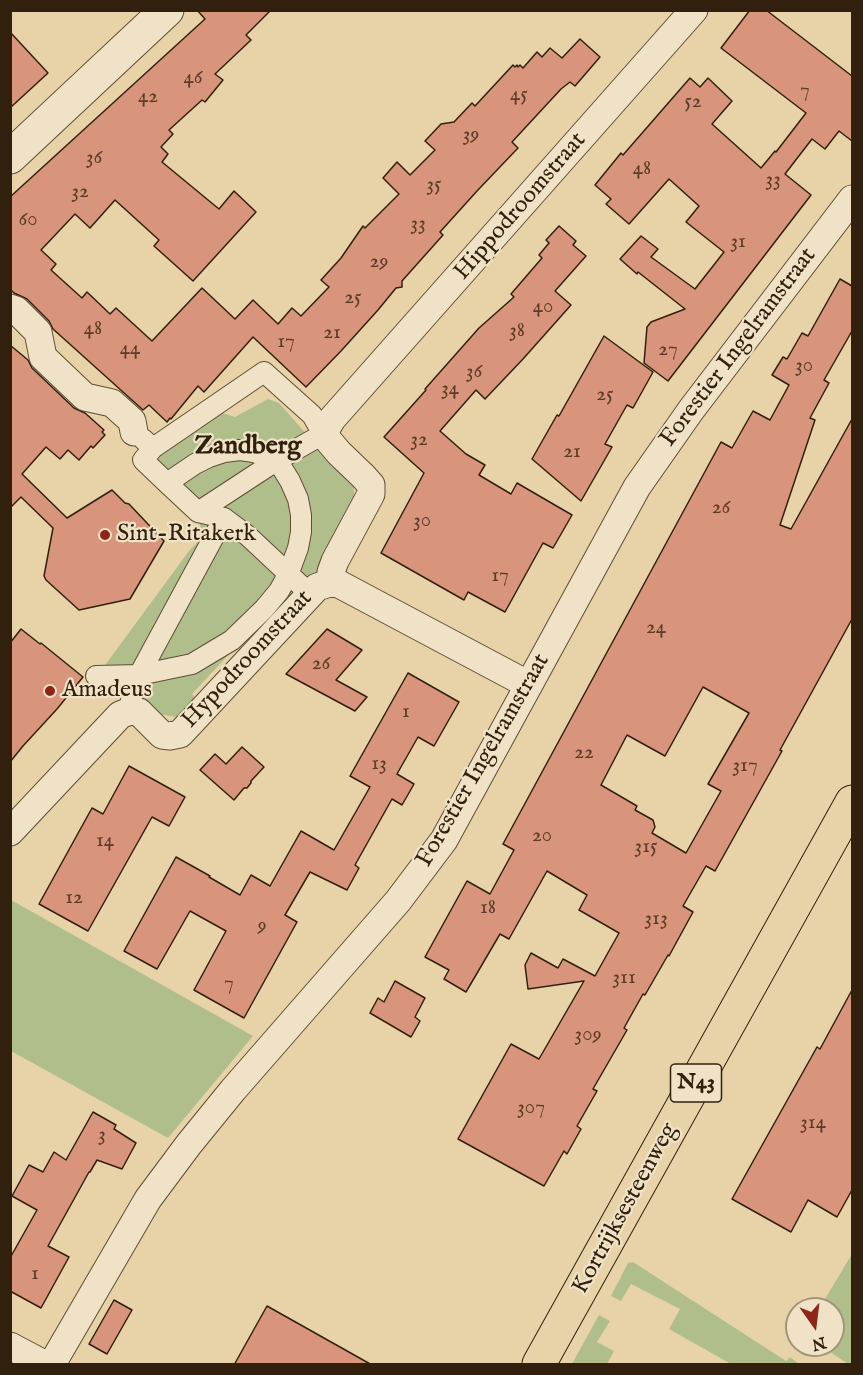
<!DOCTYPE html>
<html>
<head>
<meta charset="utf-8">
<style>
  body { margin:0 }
  #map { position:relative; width:863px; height:1375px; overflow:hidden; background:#e7d3a7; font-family:"IM FELL English",serif }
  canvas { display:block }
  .frame { position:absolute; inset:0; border:12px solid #32200e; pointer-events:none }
  .north { position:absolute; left:785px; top:1297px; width:60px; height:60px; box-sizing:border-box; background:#efe2c6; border:2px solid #a3947c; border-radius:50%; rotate:166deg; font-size:16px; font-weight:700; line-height:24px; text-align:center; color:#32200e }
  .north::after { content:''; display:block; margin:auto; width:21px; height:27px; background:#8f2418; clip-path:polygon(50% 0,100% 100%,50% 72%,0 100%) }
</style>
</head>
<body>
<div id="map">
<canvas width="863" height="1375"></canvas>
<div class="frame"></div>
<div class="north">N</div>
</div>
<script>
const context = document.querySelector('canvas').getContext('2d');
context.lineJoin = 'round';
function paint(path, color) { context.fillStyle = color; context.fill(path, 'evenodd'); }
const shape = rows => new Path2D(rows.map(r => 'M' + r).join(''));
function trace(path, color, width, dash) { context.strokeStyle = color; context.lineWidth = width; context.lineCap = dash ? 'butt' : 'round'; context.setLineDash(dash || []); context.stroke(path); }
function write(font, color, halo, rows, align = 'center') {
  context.font = font + ' "IM FELL English",serif'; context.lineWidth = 4.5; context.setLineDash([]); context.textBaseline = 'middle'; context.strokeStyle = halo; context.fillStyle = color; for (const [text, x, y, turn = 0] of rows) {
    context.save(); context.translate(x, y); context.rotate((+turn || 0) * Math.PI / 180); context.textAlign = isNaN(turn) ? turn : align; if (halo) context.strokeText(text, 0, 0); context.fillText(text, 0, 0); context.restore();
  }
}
const green = shape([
  [268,399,279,403,315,444,353,482,355,500,326,573,266,626,260,621,192,694,198,702,192,708,176,717,159,714,140,694,122,691,100,672,189,551,201,538,199,517,138,460,222,413,235,417],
  [11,900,253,1036,168,1138,11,1051],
  [852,1254,852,1364,848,1364,820,1345,833,1345,833,1309,819,1309],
  [633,1262,786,1361,790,1357,799,1364,731,1364,669,1329,680,1309,631,1284,621,1301,611,1296,628,1263],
  [599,1315,610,1321,597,1342,614,1351,607,1364,572,1364]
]);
const building = shape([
  [197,10,271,10,246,35,251,40,215,74,223,80,205,102,202,100,169,130,173,134,161,147,168,154,162,162,219,209,234,191,256,212,193,281,154,246,159,240,115,200,90,228,75,214,41,250,56,264,51,270,82,298,87,292,110,314,116,308,152,341,202,288,235,319,253,300,278,324,292,308,301,316,329,287,321,280,341,258,363,226,365,228,399,194,383,178,397,162,410,175,435,150,425,141,441,124,454,122,472,103,475,106,513,65,515,67,517,65,518,67,520,65,523,68,537,52,542,57,550,48,562,58,580,39,600,57,575,86,570,82,561,89,512,142,518,148,477,191,440,232,443,235,402,281,402,287,396,288,378,310,341,351,306,387,253,337,204,392,198,386,171,419,170,418,167,422,149,405,143,410,53,329,49,321,27,299,14,293,10,289,10,197,205,19,197,10],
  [750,10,766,10,852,76,852,141,839,131,825,149,812,139,785,174,811,195,668,381,644,363,647,327,651,322,685,309,638,272,637,274,620,259,641,236,658,249,651,257,695,289,724,252,686,222,699,206,669,179,629,224,606,204,611,199,595,185,621,153,623,155,690,78,700,87,708,78,732,101,712,124,761,168,775,151,776,152,806,113,721,48,750,10],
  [10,32,48,73,10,108,10,32],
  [559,226,576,241,573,245,586,256,555,291,571,305,523,359,485,399,476,390,440,431,466,454,485,465,479,475,511,494,517,483,572,515,553,548,543,543,505,612,468,592,464,600,381,553,424,473,384,437,426,390,425,389,479,328,514,297,511,294,542,258,539,255,549,243,546,240,559,226],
  [840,279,852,286,852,331,824,380,829,383,810,418,815,420,780,525,791,529,852,419,852,619,780,750,782,751,715,871,706,866,683,906,693,912,669,956,668,955,645,995,643,994,624,1028,627,1030,593,1089,597,1091,577,1126,581,1129,567,1154,564,1151,544,1186,458,1139,511,1044,539,1059,584,981,528,989,525,965,531,953,558,968,563,959,595,976,619,933,579,910,587,895,547,871,509,939,500,934,466,992,444,979,449,970,425,957,467,881,490,894,514,850,503,844,721,442,732,448,753,411,770,420,789,385,772,375,783,357,787,359,802,333,808,336,840,279],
  [703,687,749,713,708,784,721,791,686,853,652,833,655,827,653,820,635,810,637,806,601,785,627,735,665,756,703,687],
  [604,336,653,372,633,408,627,405,605,444,612,447,581,501,532,459,557,415,559,416,604,336],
  [10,345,28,360,32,368,74,408,85,413,104,430,102,432,105,435,93,448,91,446,79,460,68,450,60,459,46,447,22,474,67,518,112,490,125,503,129,504,164,541,130,599,79,610,46,580,44,576,53,528,21,497,10,508,10,345],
  [21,629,40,644,41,643,83,677,57,709,23,746,10,762,10,643,21,629],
  [327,629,362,650,336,680,367,697,355,711,286,674,327,629],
  [408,673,459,702,434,746,418,737,397,774,414,784,402,805,392,799,355,865,359,868,347,890,310,872,285,915,297,922,244,1018,194,990,226,931,190,911,157,969,124,951,176,857,210,876,209,877,240,895,251,875,270,886,301,831,334,850,370,787,350,776,408,673],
  [242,747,264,767,251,781,251,783,247,788,244,788,234,800,200,770,215,754,226,764,242,747],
  [129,766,185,797,169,826,152,817,88,931,39,904,92,808,103,814,129,766],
  [395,981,425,998,415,1017,420,1021,411,1037,370,1013,378,998,384,1002,395,981],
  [852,990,852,1190,837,1217,808,1200,791,1232,732,1199,817,1047,820,1049,852,990],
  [93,1112,116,1125,114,1129,136,1143,122,1169,97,1160,90,1172,89,1172,48,1246,69,1257,41,1308,10,1291,10,1258,37,1210,12,1196,29,1165,43,1172,54,1152,66,1160,93,1112],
  [114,1300,132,1310,107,1354,89,1344,114,1300],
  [267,1306,372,1365,234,1365,267,1306]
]);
const pedestrian = shape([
  [143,439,153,448,143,460,167,483,198,512,224,518,248,536,310,594],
  [153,448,264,372,312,415,323,434,276,461,198,512],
  [96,676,139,675,192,664,232,640,264,609,279,591,288,575,298,548,301,532,301,515,298,499,290,481,282,468,276,461,254,452,240,450,224,452,209,457,195,464,167,483],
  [130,711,131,700,139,675,224,518]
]);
const minor = shape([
  [10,308,16,310,38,332,43,357,85,397,112,403,132,421,134,432],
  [330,583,339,584,529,685],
  [10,832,120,715,130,711,139,712,162,735,170,736,180,734,317,587,330,583,331,572,335,561,371,494,371,485,363,476,339,453,323,434,332,419,694,10],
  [10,1346,44,1364],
  [52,1364,148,1199,189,1144,233,1090,398,901,444,840,637,487,691,410,852,199]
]);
const tertiary = shape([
  [10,157,167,10]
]);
const primary = shape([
  [539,1364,852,802]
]);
const markers = [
  [105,535,6,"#8f2418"],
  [50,691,6,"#8f2418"]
];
const numberNames = [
  ["46",193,79],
  ["7",805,92],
  ["45",519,96],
  ["42",148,98],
  ["52",693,103],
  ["39",471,136],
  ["36",94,159],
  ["48",642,170],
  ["33",773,181],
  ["35",434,186],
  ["32",80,193],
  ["60",28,221],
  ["33",418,225],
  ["31",738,243],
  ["29",379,263],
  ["25",353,299],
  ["40",543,308],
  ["48",93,330],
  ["38",517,332],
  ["21",332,334],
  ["17",286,343],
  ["44",130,350],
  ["27",668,351],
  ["30",804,367],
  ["36",474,373],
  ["34",450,390],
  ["25",605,396],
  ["32",419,441],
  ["21",572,453],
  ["26",721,509],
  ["30",422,522],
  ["17",500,577],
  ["24",656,629],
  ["26",321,665],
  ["1",406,713],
  ["22",584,754],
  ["13",379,765],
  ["317",745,767],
  ["20",542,837],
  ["14",105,842],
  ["315",646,848],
  ["12",74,899],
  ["18",488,909],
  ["313",656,920],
  ["9",262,927],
  ["311",624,979],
  ["7",229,985],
  ["309",588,1036],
  ["307",531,1109],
  ["314",813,1124],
  ["3",102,1136],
  ["1",35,1275]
];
const shields = [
  [696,1083,51]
];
const shieldNames = [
  ["N43",696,1083]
];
const streetNames = [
  ["Hippodroomstraat",521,207,-49],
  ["Forestier Ingelramstraat",739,348,-53],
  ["Hypodroomstraat",248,660,-47],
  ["Forestier Ingelramstraat",484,761,-60],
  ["Kortrijksesteenweg",626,1209,-61]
];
const poiNames = [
  ["Sint-Ritakerk",117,535],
  ["Amadeus",62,691]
];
const neighbourhoodNames = [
  ["Zandberg",248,448]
];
paint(green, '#b0be8c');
paint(building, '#d9957b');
trace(building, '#32200e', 1.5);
trace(pedestrian, '#5f4d34', 22);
trace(minor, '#5f4d34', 29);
trace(tertiary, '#5f4d34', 35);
trace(primary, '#32200e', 35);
trace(pedestrian, '#efe2c6', 20);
trace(minor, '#efe2c6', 27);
trace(tertiary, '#efe2c6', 33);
trace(primary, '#e7d3a7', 33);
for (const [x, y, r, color] of markers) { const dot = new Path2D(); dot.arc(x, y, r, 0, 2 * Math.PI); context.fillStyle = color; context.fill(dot); trace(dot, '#efe2c6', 2); }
write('21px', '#5c3d29', null, numberNames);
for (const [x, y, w] of shields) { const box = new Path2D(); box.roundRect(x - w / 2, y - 19, w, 38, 4.5); context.fillStyle = '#efe2c6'; context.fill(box); trace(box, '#32200e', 1.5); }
write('bold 22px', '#32200e', null, shieldNames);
write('24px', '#32200e', '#efe2c6', streetNames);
write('24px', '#32200e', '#efe2c6', poiNames, 'left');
write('bold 26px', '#32200e', '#efe2c6', neighbourhoodNames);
</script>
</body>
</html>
